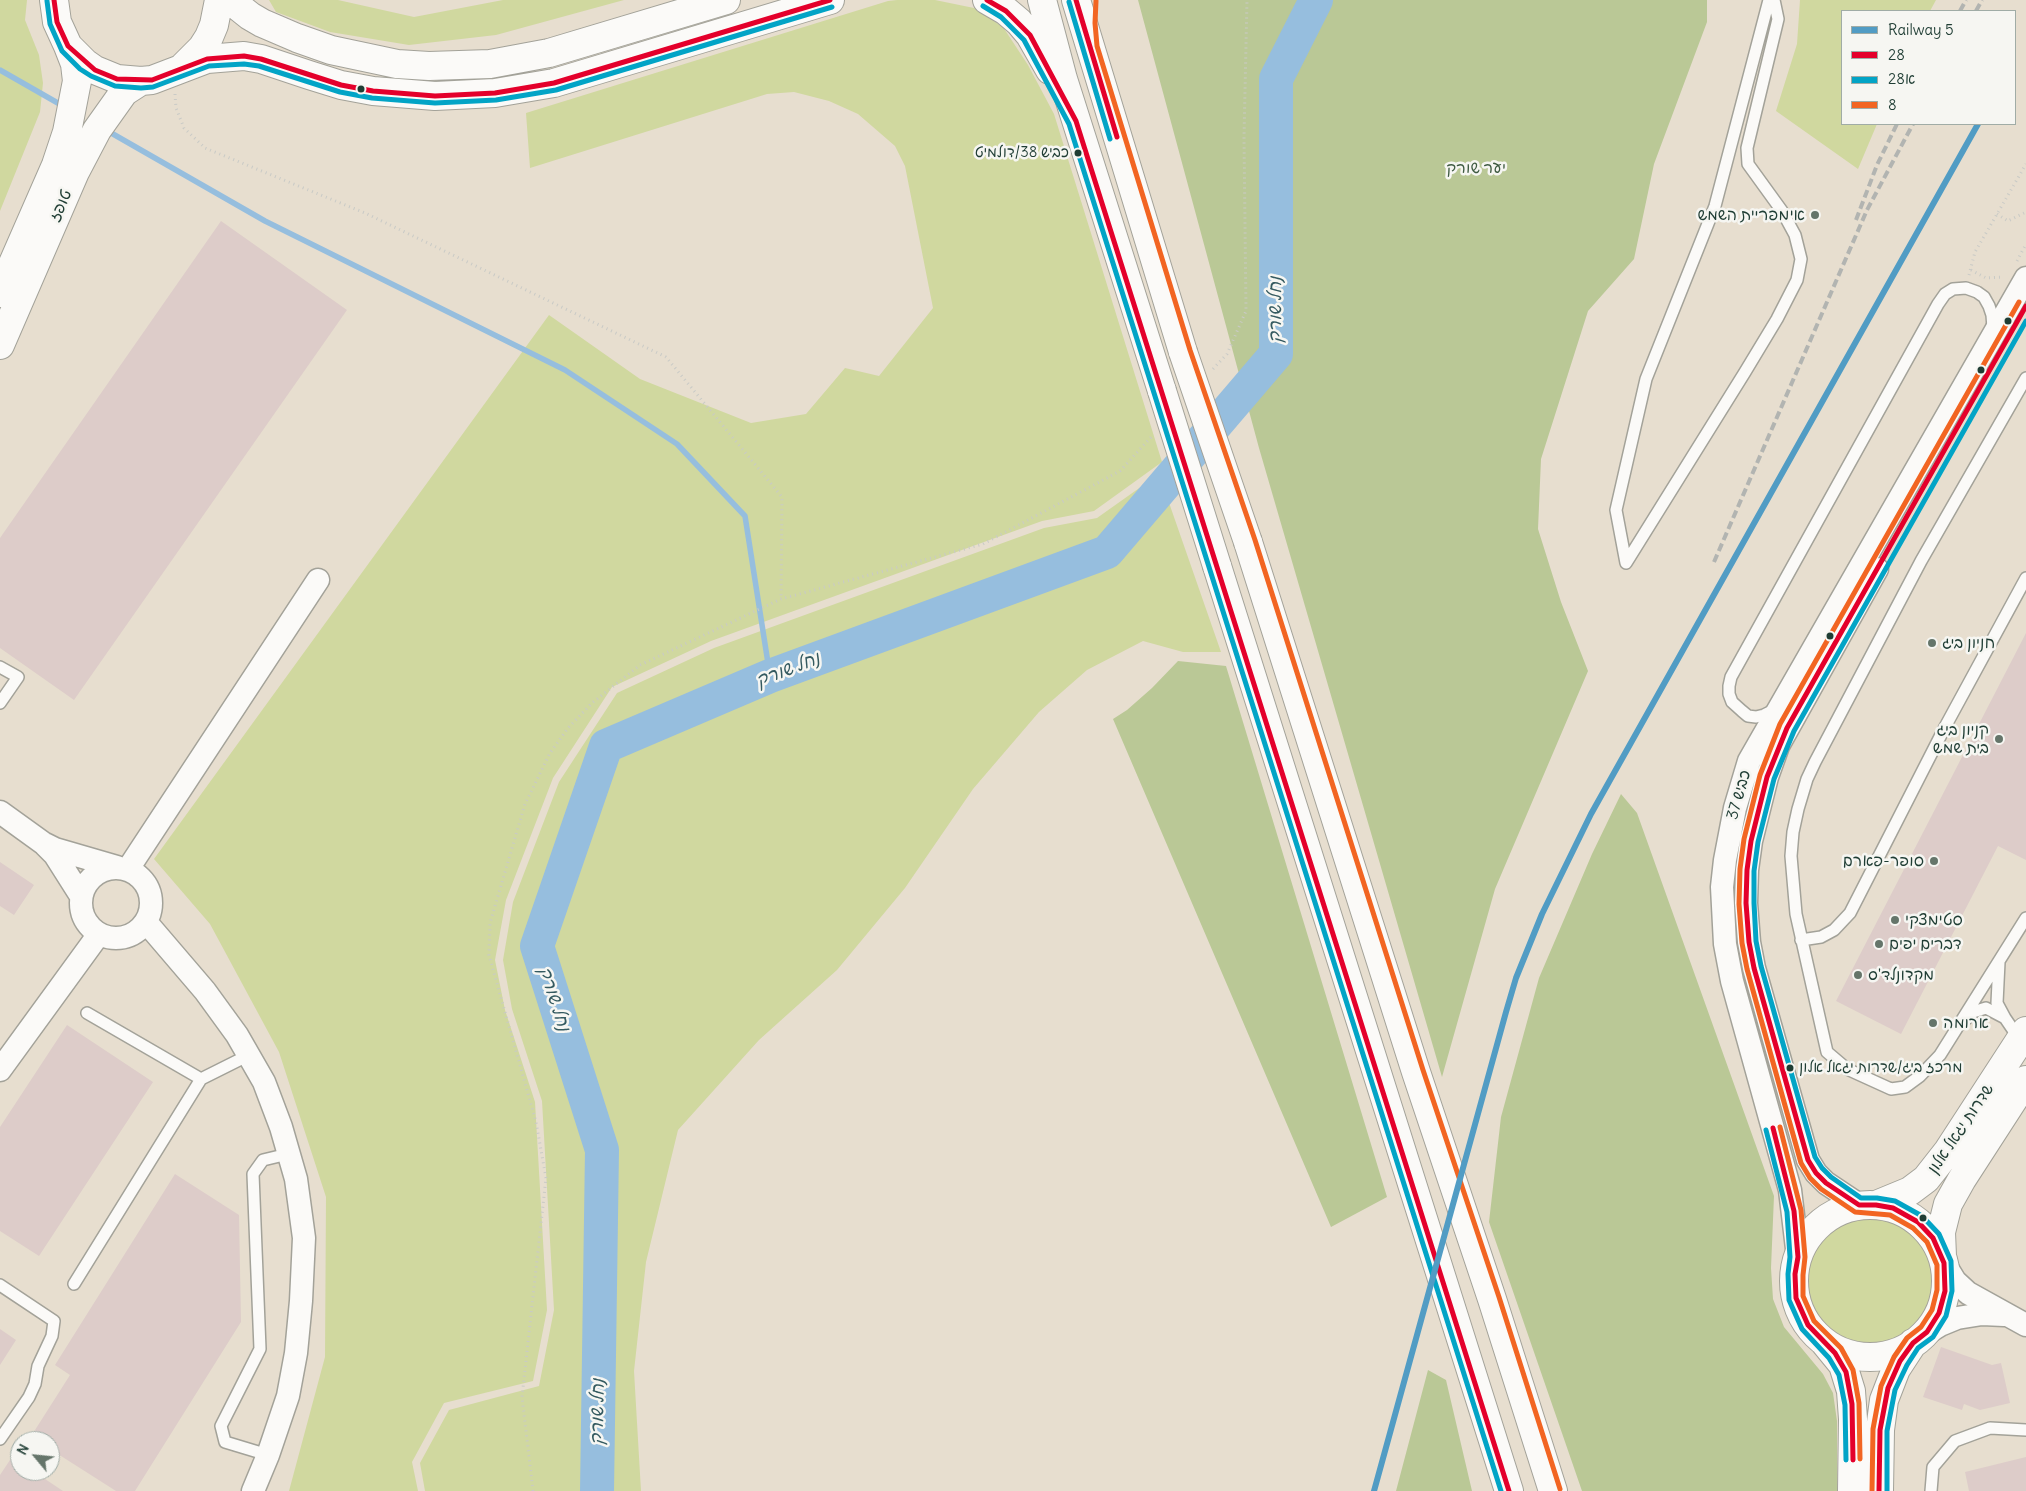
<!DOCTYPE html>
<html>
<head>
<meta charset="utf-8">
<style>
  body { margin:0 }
  #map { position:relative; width:2026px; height:1491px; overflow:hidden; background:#e7decf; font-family:Delius,"Playpen Sans Hebrew",sans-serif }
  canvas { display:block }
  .legend { position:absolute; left:1841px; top:10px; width:175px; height:115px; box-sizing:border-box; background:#f6f6f2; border:1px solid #a0aca6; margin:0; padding:6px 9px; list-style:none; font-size:15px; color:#1f3d34 }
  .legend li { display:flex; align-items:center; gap:10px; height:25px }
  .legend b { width:25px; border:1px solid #a0aca6 }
  .north { position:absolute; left:10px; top:1431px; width:50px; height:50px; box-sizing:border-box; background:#f6f6f2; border:1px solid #a0aca6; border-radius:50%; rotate:298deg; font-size:14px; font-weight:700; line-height:20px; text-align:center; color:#1f3d34 }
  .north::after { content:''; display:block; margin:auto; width:18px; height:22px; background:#65756a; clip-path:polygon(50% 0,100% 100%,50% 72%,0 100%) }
</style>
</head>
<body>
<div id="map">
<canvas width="2026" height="1491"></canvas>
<ul class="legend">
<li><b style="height:6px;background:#519cc4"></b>Railway 5</li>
<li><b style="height:6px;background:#e4002b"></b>28</li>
<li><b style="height:6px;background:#02a4c6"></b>28א</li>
<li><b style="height:6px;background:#f26522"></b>8</li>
</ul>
<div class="north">N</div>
</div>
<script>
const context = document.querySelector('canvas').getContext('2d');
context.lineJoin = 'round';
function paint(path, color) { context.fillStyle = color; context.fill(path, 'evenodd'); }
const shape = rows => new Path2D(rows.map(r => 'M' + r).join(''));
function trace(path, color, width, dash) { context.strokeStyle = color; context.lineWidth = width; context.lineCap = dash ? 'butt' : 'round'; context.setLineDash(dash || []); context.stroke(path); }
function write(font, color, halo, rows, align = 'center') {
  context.font = font + ' Delius,"Playpen Sans Hebrew",sans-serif'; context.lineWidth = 5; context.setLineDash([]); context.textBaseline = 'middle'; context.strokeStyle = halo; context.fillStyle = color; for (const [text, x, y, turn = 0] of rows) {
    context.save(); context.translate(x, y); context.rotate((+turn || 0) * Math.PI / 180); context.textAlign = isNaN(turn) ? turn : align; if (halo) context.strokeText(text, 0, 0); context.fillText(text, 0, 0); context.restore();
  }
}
const green = shape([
  [0,0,27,0,25,20,39,55,43,83,40,112,0,211],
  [269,0,338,0,414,17,503,0,624,0,496,35,409,45,330,32,276,12],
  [897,0,935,0,974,8,1003,27,1028,65,1054,114,1162,462,1094,511,1042,521,711,641,612,687,553,778,506,900,495,960,505,1010,535,1102,547,1310,533,1381,444,1403,412,1462,418,1491,289,1491,325,1357,326,1197,279,1052,210,924,154,859,549,315,640,379,751,423,806,414,845,368,879,376,933,308,905,166,895,146,858,114,829,101,794,92,767,94,530,168,526,113,888,1],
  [1800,0,1936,0,1930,11,1842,11,1842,124,1877,124,1858,169,1776,111,1797,44],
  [1159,474,1221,652,1183,652,1143,641,1087,670,1039,712,973,789,905,888,837,970,759,1040,678,1130,646,1262,634,1371,641,1491,425,1491,420,1463,449,1410,539,1386,554,1310,542,1101,512,1009,503,960,513,902,559,782,617,693,714,648,1044,528,1097,518],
  '1808 1280a63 63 0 1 1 126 0a63 63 0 1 1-126 0Z'
]);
const forest = shape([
  [1138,0,1707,0,1707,22,1654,164,1634,259,1588,311,1541,459,1538,529,1561,602,1588,671,1495,889,1442,1077,1259,448],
  [1178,661,1226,666,1387,1197,1331,1227,1113,719,1127,710,1152,688],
  [1621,794,1637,813,1774,1196,1771,1268,1773,1299,1784,1327,1823,1374,1833,1393,1837,1421,1837,1491,1582,1491,1489,1222,1501,1117,1539,978,1592,854],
  [1428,1370,1446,1380,1472,1491,1396,1491]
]);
const stream = shape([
  [0,70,63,106],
  [106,130,265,221,565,370,677,444,745,516,770,676]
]);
const river = shape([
  [597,1491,602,1150,537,946,606,746,770,676,1107,552,1276,354,1276,79,1316,0]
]);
const building = shape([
  [221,221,347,310,74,700,0,648,0,538],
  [2026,633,2026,860,1998,846,1901,1034,1836,1001],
  [0,862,34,885,14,915,0,906],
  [67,1025,153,1082,39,1256,0,1231,0,1127],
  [175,1174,239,1215,241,1322,135,1491,116,1491,50,1449,50,1441,28,1441,70,1375,55,1365],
  [0,1329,16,1340,0,1365],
  [1941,1347,1992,1365,2001,1363,2010,1403,1980,1410,1964,1404,1962,1410,1923,1397],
  [20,1445,20,1471,33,1471,63,1491,0,1491,0,1475],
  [2026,1457,2026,1491,1969,1491,1965,1472]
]);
const path = shape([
  [175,94,176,108,184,128,205,148,365,213,666,357,782,497,781,599],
  [1997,214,2008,221,2026,212],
  [2017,261,2026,244],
  [1971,270,1986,278,2003,277],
  [1969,275,1975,252,2026,164],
  [1213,369,1227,354,1246,311,1244,137,1247,0],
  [533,1491,522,1397,546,1178,536,1122,489,955,490,923,525,804,550,753,568,728,592,703,640,665,781,599,983,544,1120,471,1153,435]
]);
const lane = shape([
  [1769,0,1715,206,1646,379,1616,510,1626,563,1745,372,1777,319,1797,280,1801,259,1795,235,1782,211,1748,164,1747,148,1778,19,1774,0],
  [2026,378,1921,561,1815,762,1807,779,1798,809,1793,832,1791,856,1796,914,1827,1052,1847,1069,1891,1089,1905,1087,1920,1076,1940,1055,2026,918],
  [0,667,18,677,0,703],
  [1776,709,1764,715,1756,717,1748,716,1742,711,1732,702,1729,694,1729,686,1731,677,1938,304,1945,294,1953,289,1966,288,1977,292,1984,297,1989,306,1992,315,1993,328],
  [1801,940,1821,937,1834,930,1850,913,1945,727,2026,578],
  [1999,962,1997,1003,2005,1018,2020,1040],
  [87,1013,201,1079],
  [1965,1020,1973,1012,1986,1008,2005,1018],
  [74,1284,201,1079,249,1055],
  [0,1285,54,1321,52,1336,38,1366,35,1384,29,1397,0,1439],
  [268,1455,225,1442,221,1426,260,1349,253,1174,263,1160,288,1154],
  [1931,1491,1933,1467,1955,1441,1990,1428,2026,1430]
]);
const street = shape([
  [0,812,43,843,55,849,117,867],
  [45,845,55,855,81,896],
  '81 903a35 35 0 1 1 70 0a35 35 0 1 1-70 0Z',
  [128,869,318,580],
  [146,922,205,991,237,1035,264,1082,281,1127,296,1179,304,1238,301,1301,296,1353,288,1396,268,1455,253,1491],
  [0,1070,99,934],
  [1859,1205,1826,1183,1816,1173,1808,1160,1754,968,1749,942,1746,903,1747,870,1751,841,1767,777,1778,746,1877,569],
  [1798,1257,1790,1190,1732,981,1725,944,1722,887,1725,860,1735,808,1749,761,2026,278],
  [1944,1263,1955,1281,1968,1293,2026,1325],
  [1922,1336,1940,1325,1957,1318,1982,1314,2004,1315]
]);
const secondary = shape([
  [54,0,57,22,68,46,85,63,95,70,117,79,141,81,152,80,207,59,244,56,261,59,309,75,341,85,373,91,435,96,495,93,554,83,830,0],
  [230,0,250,16,262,23,297,38,331,50,397,64,429,66,490,64,549,53,726,0],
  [184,66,202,48,209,37,214,25,219,0],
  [0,293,56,165,67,132,77,81,75,64,68,46],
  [0,345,75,172,97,130,124,92,141,81],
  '1794 1281a76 76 0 1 1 152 0a76 76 0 1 1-152 0Z',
  [1876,1205,1910,1191,1926,1179,1948,1151,2026,1031],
  [1942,1256,1941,1232,1948,1204,1962,1179,2026,1080],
  [1825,1343,1843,1365,1851,1391,1853,1419,1852,1491],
  [1879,1491,1880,1430,1884,1400,1896,1369,1913,1343]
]);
const highway = shape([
  [987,0,1006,11,1019,22,1030,35,1050,70],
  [1042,0,1063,79,1162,391],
  [1076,0,1183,352],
  [1248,542,1416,1072,1492,1299,1553,1491],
  [1217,566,1509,1491]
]);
const rail = shape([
  [1960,11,1966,0],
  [1976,11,1982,0],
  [1856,220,1877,165,1897,124],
  [1714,562,1867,210,1913,124]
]);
const highwayBridge = shape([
  [1183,352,1248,542],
  [1162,391,1217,566]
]);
const bus1 = shape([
  [54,0,57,22,68,46,95,70,117,79,152,80,207,59,244,56,261,59,341,85,373,91,435,96,495,93,554,83,830,0],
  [987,0,1006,11,1030,35,1076,121,1509,1491],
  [1076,0,1117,137],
  [1773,1128,1794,1211,1798,1257,1795,1274,1796,1298,1808,1325,1835,1353,1846,1372,1852,1404,1853,1460],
  [1879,1491,1880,1430,1888,1388,1900,1361,1913,1343,1927,1332,1939,1313,1945,1291,1944,1263,1933,1238,1918,1222,1893,1208,1876,1205,1859,1205,1826,1183,1816,1173,1808,1160,1754,968,1749,942,1746,903,1747,870,1751,841,1767,777,1787,728,2026,306]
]);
const bus2 = shape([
  [47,1,50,24,62,51,80,69,91,76,115,86,141,88,153,87,209,66,244,64,259,66,340,92,372,98,435,103,496,100,556,90,832,7],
  [1069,2,1110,139],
  [983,6,1001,17,1024,40,1069,124,1501,1491],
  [1766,1130,1787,1212,1790,1257,1788,1274,1789,1300,1802,1329,1829,1358,1839,1375,1845,1405,1846,1460],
  [1887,1491,1887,1431,1895,1390,1907,1365,1918,1348,1933,1337,1946,1316,1952,1291,1951,1261,1939,1234,1922,1216,1895,1201,1877,1198,1861,1198,1831,1177,1822,1168,1815,1157,1761,966,1756,941,1754,903,1754,871,1758,842,1774,779,1794,731,2026,321]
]);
const bus3 = shape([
  [1096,1,1095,23,1097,46,1190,350,1255,540,1423,1070,1499,1297,1560,1489],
  [1780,1127,1801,1210,1805,1257,1803,1275,1803,1296,1814,1321,1841,1348,1853,1370,1859,1403,1860,1459],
  [1872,1491,1873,1429,1881,1386,1894,1357,1907,1338,1921,1327,1932,1310,1937,1290,1937,1265,1927,1242,1913,1228,1890,1215,1855,1212,1821,1189,1810,1178,1801,1163,1747,969,1742,943,1739,904,1740,869,1744,839,1760,775,1780,724,2019,302]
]);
const rail1 = shape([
  [1374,1491,1506,1012,1516,978,1542,914,1591,814,1978,124]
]);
const markers = [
  [361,89,4.5,"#1f3d34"],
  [1078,153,4.5,"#1f3d34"],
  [1815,215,5,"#65756a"],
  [2008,321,4.5,"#1f3d34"],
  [1981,370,4.5,"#1f3d34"],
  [1830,636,4.5,"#1f3d34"],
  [1932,643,5,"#65756a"],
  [1999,739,5,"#65756a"],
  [1934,861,5,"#65756a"],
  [1895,920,5,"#65756a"],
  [1879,944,5,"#65756a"],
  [1858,975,5,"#65756a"],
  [1933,1023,5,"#65756a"],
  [1790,1068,4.5,"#1f3d34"],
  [1923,1218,4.5,"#1f3d34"]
];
const busNames = [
  ["כביש 38/דולמיט",1069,153],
  ["מרכז ביג/שדרות יגאל אלון",1799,1068,"left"]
];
const parkNames = [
  ["יער שורק",1476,168]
];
const streetNames = [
  ["טופז",61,206,-67],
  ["כביש 37",1739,795,-74],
  ["שדרות יגאל אלון",1961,1129,-56]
];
const poiNames = [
  ["אימפריית השמש",1805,215,"right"],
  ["חניון ביג",1942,643],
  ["קניון ביג",1989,730,"right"],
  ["בית שמש",1989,748,"right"],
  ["סופר-פארם",1924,861,"right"],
  ["סטימצקי",1905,920],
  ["דברים יפים",1889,944],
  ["מקדונלד'ס",1868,975],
  ["ארומה",1943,1023]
];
const waterNames = [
  ["נחל שורק",1276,310,-90],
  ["נחל שורק",788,670,-21],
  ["נחל שורק",554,999,72],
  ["נחל שורק",598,1412,-89]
];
paint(green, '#d0d89f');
paint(forest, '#bac896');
trace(stream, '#96bede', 5.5);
trace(river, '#96bede', 34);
paint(building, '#ddccc9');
trace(lane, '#a3a299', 14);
trace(street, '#a3a299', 25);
trace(secondary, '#a3a299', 30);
trace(highway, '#a3a299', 30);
trace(path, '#c9cac6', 3, [1, 4]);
trace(lane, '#fbfaf8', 11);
trace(street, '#fbfaf8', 22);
trace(secondary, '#fbfaf8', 28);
trace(highway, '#fbfaf8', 28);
trace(rail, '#b2b4b1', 4, [8, 4]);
trace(highwayBridge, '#a3a299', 30, []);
trace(highwayBridge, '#fbfaf8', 28);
trace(bus1, '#e4002b', 5);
trace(bus2, '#02a4c6', 5);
trace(bus3, '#f26522', 5);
trace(rail1, '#519cc4', 6);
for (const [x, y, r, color] of markers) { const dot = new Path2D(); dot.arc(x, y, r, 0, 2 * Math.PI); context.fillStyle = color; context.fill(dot); trace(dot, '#f6f6f2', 2); }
write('15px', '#1f3d34', '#f6f6f2', busNames, 'right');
write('16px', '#3f5b42', '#f6f6f2', parkNames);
write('16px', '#1f3d34', '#f6f6f2', streetNames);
write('16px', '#1f3d34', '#f6f6f2', poiNames, 'left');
write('italic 18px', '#345a60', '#f6f6f2', waterNames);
</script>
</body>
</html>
